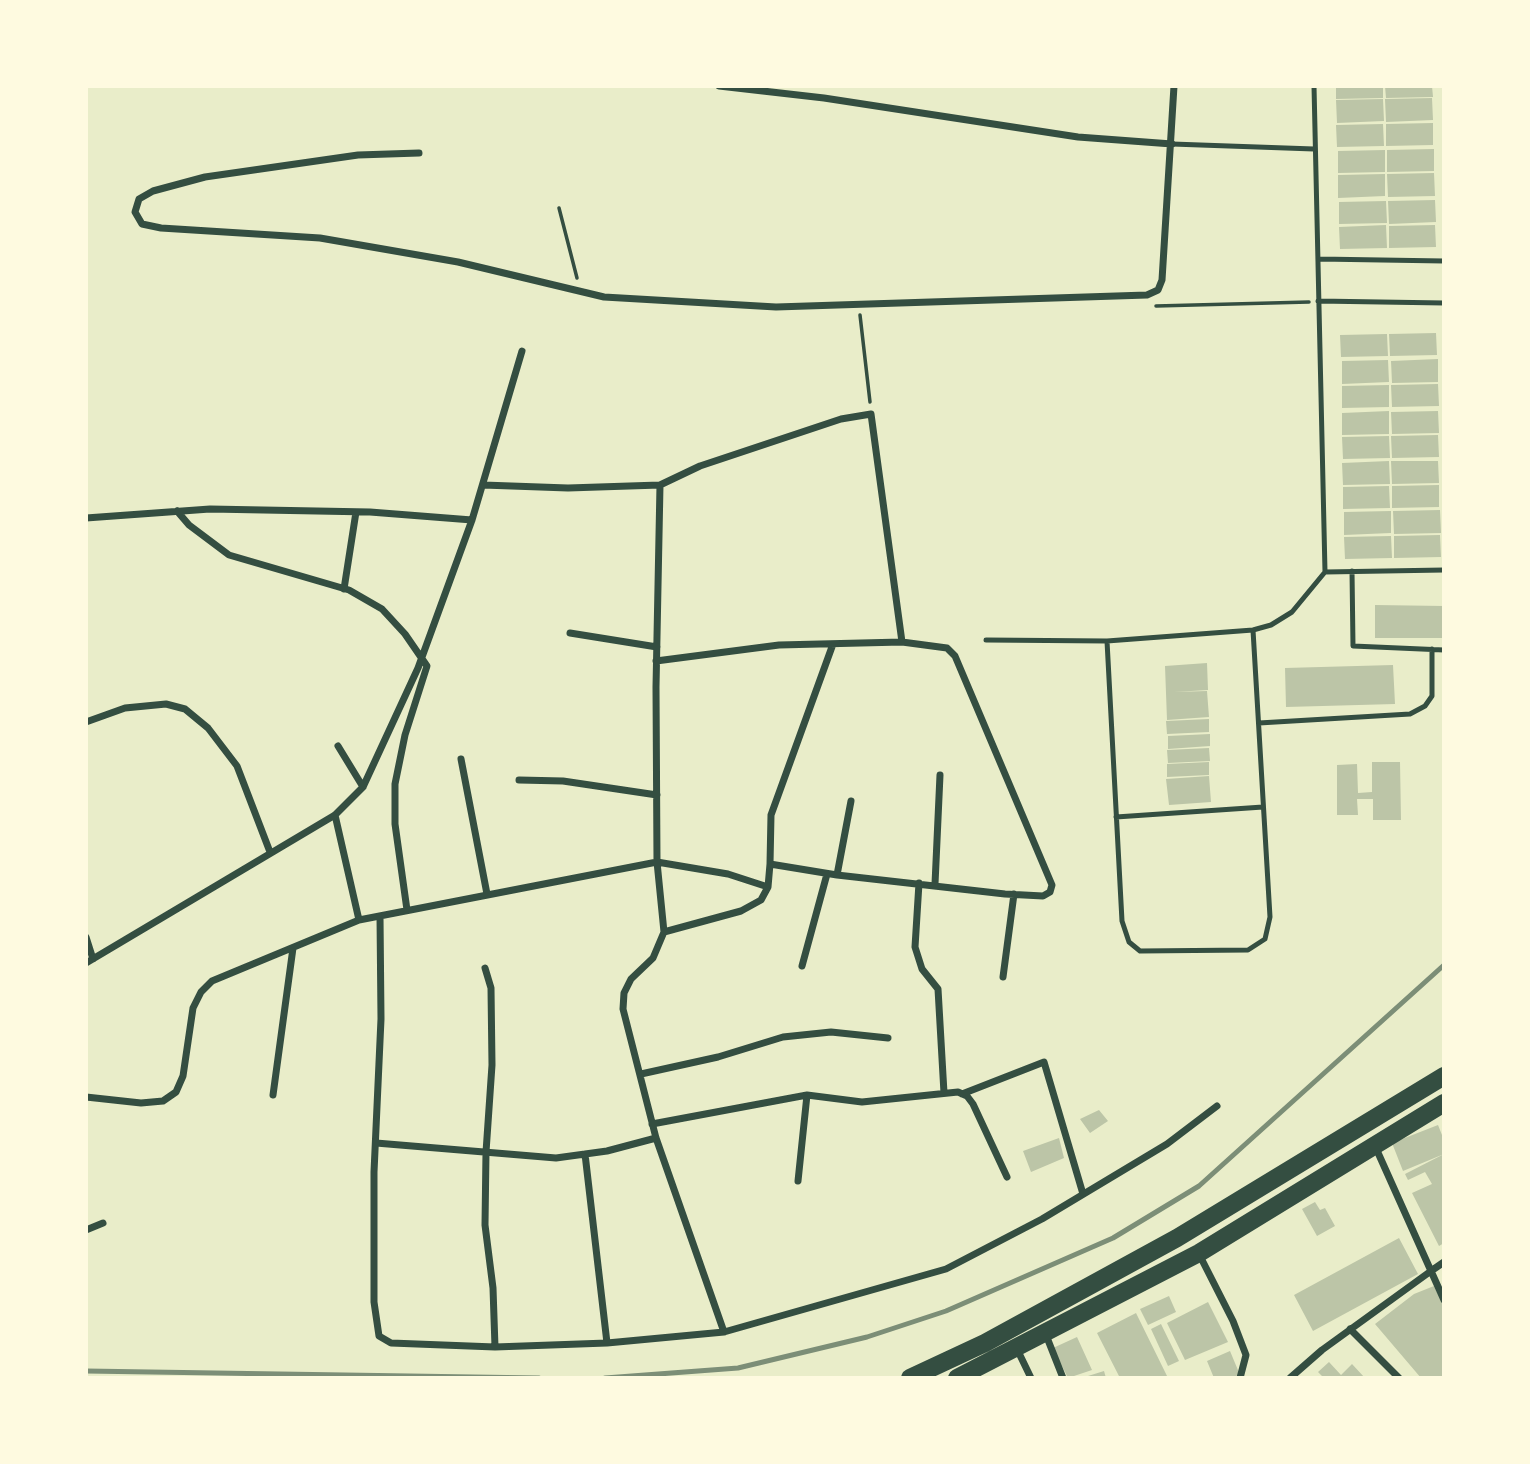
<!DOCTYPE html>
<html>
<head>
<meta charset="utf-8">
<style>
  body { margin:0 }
  #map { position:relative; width:1530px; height:1464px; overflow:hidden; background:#e9edc9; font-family:"Open Sans",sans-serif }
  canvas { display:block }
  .frame { position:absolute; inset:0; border:88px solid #fefae0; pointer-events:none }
</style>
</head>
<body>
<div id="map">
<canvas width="1530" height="1464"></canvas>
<div class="frame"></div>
</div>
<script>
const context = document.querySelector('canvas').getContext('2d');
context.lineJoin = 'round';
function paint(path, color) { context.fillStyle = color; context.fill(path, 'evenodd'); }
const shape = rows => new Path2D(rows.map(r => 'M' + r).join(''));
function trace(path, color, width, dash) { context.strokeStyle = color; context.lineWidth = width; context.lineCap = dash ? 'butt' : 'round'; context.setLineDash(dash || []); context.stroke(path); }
const building = shape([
  [1336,86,1383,86,1383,98,1336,99],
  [1385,86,1432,86,1433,97,1386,98],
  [1432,98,1433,120,1386,122,1385,99],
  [1383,99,1384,121,1337,123,1336,100],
  [1433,123,1433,145,1386,146,1386,124],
  [1383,124,1384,146,1337,147,1336,125],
  [1434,149,1434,171,1387,172,1387,150],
  [1385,150,1385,172,1338,173,1338,151],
  [1434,173,1435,196,1388,197,1387,174],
  [1385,174,1385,196,1338,198,1338,175],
  [1435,200,1436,222,1389,224,1388,201],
  [1386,201,1387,223,1339,224,1339,202],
  [1386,225,1387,248,1340,249,1339,227],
  [1435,225,1436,247,1389,248,1389,226],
  [1436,333,1437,355,1390,356,1389,334],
  [1387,334,1388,356,1341,357,1340,335],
  [1438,359,1438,382,1392,383,1391,361],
  [1388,360,1389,382,1342,384,1342,361],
  [1438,384,1439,406,1392,407,1391,385],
  [1389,385,1389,407,1342,408,1342,386],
  [1389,411,1389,434,1342,435,1342,413],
  [1438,411,1439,433,1392,434,1391,412],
  [1438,435,1439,457,1392,458,1391,436],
  [1389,436,1390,458,1343,459,1342,437],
  [1389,461,1390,484,1343,485,1342,463],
  [1391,461,1438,461,1439,483,1392,484],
  [1439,485,1439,507,1392,508,1392,486],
  [1389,486,1390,508,1343,509,1343,487],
  [1440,510,1441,533,1394,534,1393,511],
  [1391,511,1391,533,1344,535,1344,512],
  [1440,535,1441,557,1394,558,1394,536],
  [1391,536,1392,558,1345,559,1344,537],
  [1375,605,1444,606,1444,638,1375,638],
  [1207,663,1208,690,1174,692,1207,691,1209,717,1167,720,1165,666],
  [1393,665,1395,704,1286,707,1285,668],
  [1209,719,1209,732,1167,734,1166,721],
  [1210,734,1210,746,1168,749,1168,736],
  [1209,748,1210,761,1168,763,1167,750],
  [1209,762,1209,775,1167,777,1167,764],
  [1372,762,1400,762,1401,820,1373,820,1373,799,1357,799,1358,815,1337,815,1337,765,1357,764,1358,793,1372,792],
  [1209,776,1211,802,1169,805,1166,779],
  [1099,1110,1108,1121,1090,1133,1080,1119],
  [1438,1125,1444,1140,1444,1154,1403,1171,1392,1143],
  [1059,1138,1064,1158,1031,1172,1023,1151],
  [1444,1154,1444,1243,1439,1246,1412,1193,1432,1184,1425,1172,1408,1180,1405,1174],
  [1315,1202,1320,1210,1325,1208,1335,1226,1317,1236,1302,1209],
  [1399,1238,1418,1274,1313,1331,1294,1295],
  [1434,1286,1444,1307,1444,1377,1421,1378,1375,1324,1414,1294],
  [1169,1296,1176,1312,1148,1325,1140,1309],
  [1208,1302,1228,1342,1185,1360,1167,1323],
  [1136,1313,1168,1378,1120,1378,1097,1333],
  [1161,1324,1179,1361,1168,1366,1151,1329],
  [1077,1337,1092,1370,1068,1378,1053,1348],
  [1230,1351,1240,1375,1232,1378,1214,1378,1207,1361],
  [1329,1362,1341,1375,1352,1364,1365,1378,1324,1378,1318,1372],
  [1104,1371,1106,1378,1089,1378,1088,1376]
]);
const path = shape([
  [559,208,577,278],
  [1156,306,1309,302],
  [860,315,870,402]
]);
const service = shape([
  [1314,86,1325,572,1444,570],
  [1172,144,1314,149],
  [1319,259,1444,261],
  [1318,301,1444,303],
  [1352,571,1353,646,1444,650],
  [986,640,1107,641,1253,630,1271,625,1292,612,1325,572],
  [1107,641,1122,921,1129,942,1140,951,1248,950,1265,939,1270,917,1253,630],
  [1259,723,1410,714,1425,706,1432,696,1432,649],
  [1116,817,1263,807]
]);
const minor = shape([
  [719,86,824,98,1078,137,1172,144],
  [419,153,358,155,205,177,153,191,139,199,135,212,142,224,161,228,320,238,458,262,604,297,776,307,1147,295,1158,290,1162,280,1174,86],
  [177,511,189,525,229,555,349,590,382,609,405,634,427,666,405,735,395,784,395,824,407,910],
  [86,518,210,509,370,512,472,520],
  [344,589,356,512],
  [570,633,657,647],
  [656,661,779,645,902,642,871,414,841,419,700,466,660,485],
  [86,722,125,708,166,704,185,709,208,728,237,766,270,852],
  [338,746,363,787],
  [461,759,487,894],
  [519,780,563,781,657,795],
  [335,815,359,920],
  [770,864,837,875,1005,894,1043,896,1050,892,1052,885,955,656,947,648,902,642],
  [837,875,851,801],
  [919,883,915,947,922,969,938,989,944,1093],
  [935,884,940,775],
  [768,887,728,874,657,862,664,932,653,958,631,979,624,993,623,1009,656,1138,724,1332,946,1269,1042,1219,1167,1144,1217,1106],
  [380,916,381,1019,374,1172,374,1302,379,1336,391,1343,495,1347,607,1343,724,1332],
  [664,932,741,911,761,900,768,887,770,864,771,815,833,644],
  [86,937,93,959],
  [86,963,335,815,363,787,418,668,472,520,522,351],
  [802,966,827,874],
  [485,968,491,988,492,1065,486,1152,485,1225,493,1288,495,1347],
  [1003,977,1014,894],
  [641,1074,718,1057,783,1037,831,1032,888,1038],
  [962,1094,1044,1062,1083,1194],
  [273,1095,293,948],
  [86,1097,141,1103,163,1101,176,1092,183,1076,193,1008,201,992,212,981,359,920,657,862,656,687,660,485,568,488,483,485],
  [652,1124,807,1095,862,1102,958,1092,967,1096,973,1104,1007,1177],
  [376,1143,556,1158,607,1151,656,1138],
  [585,1154,607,1343],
  [798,1181,807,1095],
  [86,1230,103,1223],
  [1199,1254,1233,1321,1246,1355,1240,1378],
  [1444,1262,1431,1271,1444,1300],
  [1350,1329,1399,1378],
  [1046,1335,1063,1378],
  [1017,1349,1031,1378],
  [1290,1378,1322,1350,1431,1271,1375,1146]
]);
const trunk = shape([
  [910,1378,985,1343,1177,1238,1444,1076],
  [957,1378,1199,1253,1444,1103]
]);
const rail = shape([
  [86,1371,539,1378],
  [605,1378,738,1368,867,1337,946,1311,1113,1238,1199,1186,1444,965]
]);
paint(building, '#bcc5a7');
trace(path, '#344e41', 3.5);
trace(service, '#344e41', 5);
trace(minor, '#344e41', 7);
trace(trunk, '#344e41', 18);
trace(rail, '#7c8e77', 5);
</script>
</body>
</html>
